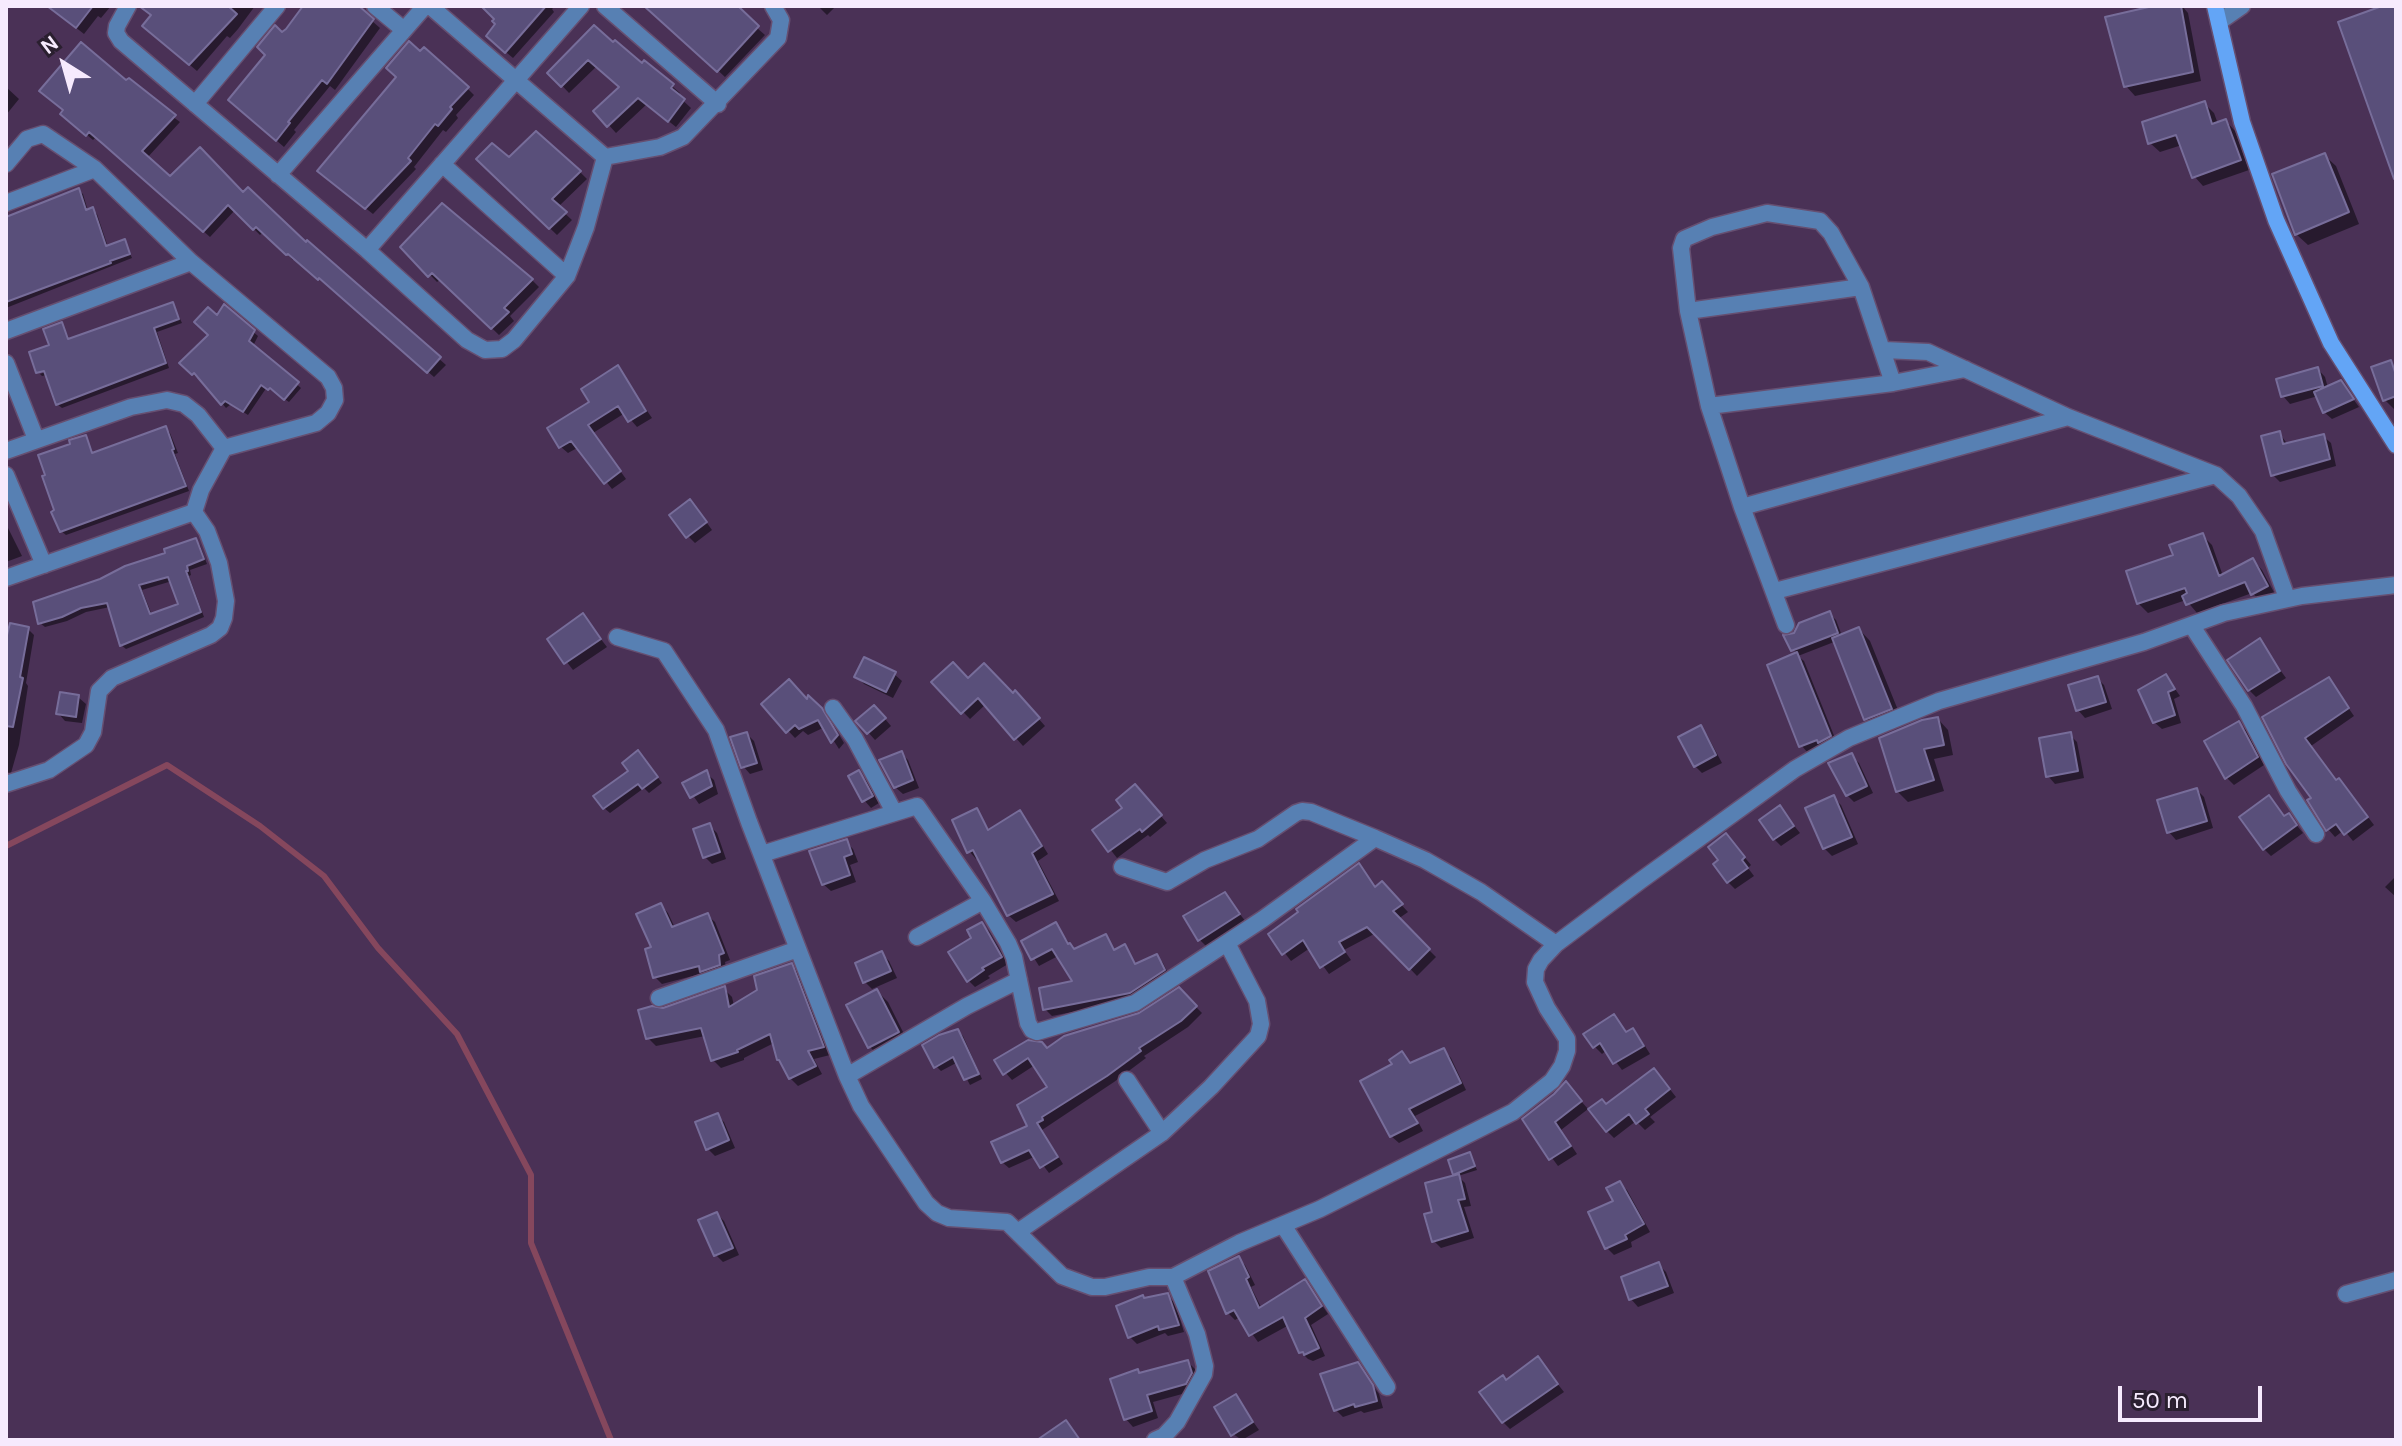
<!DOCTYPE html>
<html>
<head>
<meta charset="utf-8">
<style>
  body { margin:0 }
  #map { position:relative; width:2402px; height:1446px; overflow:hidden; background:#4a3156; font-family:Karla,sans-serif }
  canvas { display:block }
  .frame { position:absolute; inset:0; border:8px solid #f6eafd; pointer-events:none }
  .north { position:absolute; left:24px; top:24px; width:80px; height:80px; -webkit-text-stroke:6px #2a1f2f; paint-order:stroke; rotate:323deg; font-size:22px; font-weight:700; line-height:32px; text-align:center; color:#f6eafd }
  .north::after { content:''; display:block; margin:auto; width:28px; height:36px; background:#f6eafd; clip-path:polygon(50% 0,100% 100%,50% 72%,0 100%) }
  .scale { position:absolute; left:2118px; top:1386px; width:144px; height:36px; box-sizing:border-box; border:4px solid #f6eafd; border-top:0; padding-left:10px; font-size:24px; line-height:28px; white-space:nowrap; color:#f6eafd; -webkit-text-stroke:6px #2a1f2f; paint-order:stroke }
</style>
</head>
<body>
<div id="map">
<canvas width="2402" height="1446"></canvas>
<div class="frame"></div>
<div class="north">N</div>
<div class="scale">50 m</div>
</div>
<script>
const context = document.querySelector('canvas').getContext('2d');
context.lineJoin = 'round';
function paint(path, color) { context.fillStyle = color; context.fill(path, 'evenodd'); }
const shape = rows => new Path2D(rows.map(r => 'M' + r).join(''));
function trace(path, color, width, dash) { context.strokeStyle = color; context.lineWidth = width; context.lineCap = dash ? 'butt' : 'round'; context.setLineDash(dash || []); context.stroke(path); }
const shadow = shape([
  [63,6,111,6,101,18,98,16,84,34,65,19],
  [143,6,255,6,238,29,230,38,227,36,197,71,152,33,154,16],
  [305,6,355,6,380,28,335,90,330,86,294,130,296,132,284,147,238,107,281,34,288,30],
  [483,6,555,6,552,9,554,12,513,58,495,43,497,19],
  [649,6,732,6,765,35,725,77],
  [818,6,836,6,827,15],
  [2167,6,2182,6,2188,13,2201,81,2135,96,2126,86],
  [594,28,642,66,645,63,680,93,678,96,691,108,676,127,647,104,616,133,596,111,621,87,597,66,569,93,550,73],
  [127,83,180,122,147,158,170,179,243,194,306,244,308,242,446,365,434,377,326,283,325,284,295,258,293,260,263,232,260,235,235,210,210,237,96,137,93,140,69,120],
  [6,87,19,99,6,115],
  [467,88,474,95,456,115,458,118,446,132,443,130,414,167,416,169,373,214,327,178],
  [2205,104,2214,113,2218,124,2226,121,2235,131,2249,170,2203,186,2194,176,2182,145,2160,152,2150,143],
  [2324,155,2336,166,2359,224,2308,245,2296,234],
  [478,159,580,172,587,179,558,207,572,220,557,235],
  [78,190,83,194,88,211,92,210,97,214,108,247,124,241,132,258,6,308,6,219],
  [403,247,532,280,539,287,510,316,514,321,499,335,441,279,437,282],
  [173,304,182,323,157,332,169,368,62,408,57,404,47,375,42,376,40,374,54,369,51,346,62,324,70,340],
  [224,307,258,336,253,346,301,388,289,402,267,387,248,415,231,404,226,408,199,376,197,378,182,363,211,335],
  [2390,362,2396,368,2396,416,2394,409,2385,400],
  [618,368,652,418,637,427,625,413,593,433,626,479,612,489,579,447,568,453,561,447],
  [2318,369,2325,377,2328,388,2341,382,2359,407,2332,419,2324,412,2318,396,2290,404,2283,396],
  [166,428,170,433,178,453,175,454,189,491,66,535,61,531,85,437,94,455],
  [2280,434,2288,445,2323,436,2331,443,2336,466,2280,482,2273,475],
  [697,509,712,530,695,543,688,536],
  [6,524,22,556,6,562],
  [2202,535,2212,545,2223,576,2253,560,2262,570,2276,596,2263,603,2252,593,2197,613,2186,600,2148,613,2138,603,2176,556],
  [195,541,200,545,207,564,190,570,191,575,189,576,204,617,126,649,121,645,110,607,86,612,67,621,45,627,40,623],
  [172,581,180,605,152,615,142,590],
  [1830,614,1836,620,1842,636,1859,629,1870,641,1902,720,1878,730,1866,719,1834,642,1798,656,1804,661,1837,743,1808,753,1801,745,1797,654,1793,649,1795,634],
  [583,616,607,647,573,670,549,639],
  [28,629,34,635,26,683,28,686,19,745,11,773,6,772,6,649],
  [2259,641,2286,678,2256,697,2249,690],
  [894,674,902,681,893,698,864,684,857,676],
  [2166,676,2180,696,2174,699,2181,723,2162,729,2154,722],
  [2097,678,2104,685,2112,709,2085,718,2078,710],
  [2329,680,2354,716,2311,746,2337,782,2346,788,2374,825,2353,841,2344,830,2335,837,2328,829,2313,798,2288,763],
  [969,681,1022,700,1045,726,1023,746,986,704,970,719,934,682],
  [78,697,86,704,82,723,65,721,58,713],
  [809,699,829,718,844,743,839,749,825,727,808,735,803,731,795,738,763,704,808,702],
  [881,714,891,726,875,740,858,721],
  [1938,719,1948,730,1953,755,1934,759,1944,791,1908,802,1897,791],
  [2239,723,2246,730,2264,765,2234,785,2227,778],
  [1700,728,1707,735,1722,763,1702,773,1695,766],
  [747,734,754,741,763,770,750,774,743,766],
  [2070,735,2077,742,2084,778,2055,784,2048,776],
  [901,753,908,760,919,788,903,794,895,787],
  [1851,756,1859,763,1873,793,1854,802,1847,795],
  [643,758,662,783,649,793,644,788,610,813,604,808],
  [706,773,714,780,718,794,699,804,685,784],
  [859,773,866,780,879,803,871,808,864,800],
  [2197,790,2204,797,2213,828,2176,840,2169,832],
  [1142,794,1167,823,1150,837,1148,835,1117,858,1095,830],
  [1834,798,1841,805,1858,844,1832,856,1824,848],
  [1780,808,1800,833,1781,846,1774,839],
  [977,810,990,831,1019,813,1027,820,1048,854,1038,861,1059,901,1016,922,1008,915,979,857,976,859,969,851],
  [2289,816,2303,833,2271,856,2264,849],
  [710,826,717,833,726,859,712,864,705,857],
  [846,842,853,849,858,862,850,865,856,882,831,891,823,884],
  [1733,843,1751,865,1748,868,1754,876,1735,889,1728,882,1721,861],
  [1359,866,1376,888,1382,884,1408,912,1398,919,1436,957,1417,976,1376,933,1344,950,1351,960,1329,974,1310,948,1291,961,1270,934],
  [2396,876,2396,897,2385,887],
  [1225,895,1246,922,1207,947,1200,940],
  [661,905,668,913,675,928,707,915,715,922,730,960,725,962,727,972,709,978,704,973,662,984,655,977,654,948],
  [982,924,989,931,1008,964,988,976,990,978,975,987,968,980,973,938],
  [1056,925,1075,951,1106,936,1116,951,1124,947,1137,965,1157,956,1163,963,1170,977,1137,999,1052,1016,1045,1009,1075,982,1058,956,1039,966,1024,942],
  [882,954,889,961,897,978,872,989,865,982],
  [791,965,799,973,830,1055,814,1059,822,1074,798,1086,790,1078,774,1043,744,1058,744,1060,721,1068,713,1060,705,1036,656,1046,648,1038,663,1010,724,989,732,997,734,1006,760,991],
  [1179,990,1202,1013,1188,1027,1144,1056,1146,1058,1114,1082,1042,1130,1063,1164,1049,1173,1036,1156,1009,1168,1002,1162,1030,1127,1049,1088,1035,1065,1012,1080,998,1064,1048,1050,1139,1015],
  [877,991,888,1002,909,1044,881,1058,870,1047],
  [1614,1016,1628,1034,1633,1030,1640,1038,1650,1054,1622,1070,1607,1050,1602,1054,1594,1046],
  [958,1031,963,1036,982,1079,970,1085,958,1062,941,1071,936,1066],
  [1444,1050,1451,1058,1466,1090,1415,1116,1423,1131,1399,1143,1391,1136,1395,1064,1401,1053,1412,1065],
  [1661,1078,1676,1097,1650,1117,1655,1122,1645,1130,1636,1121,1614,1138,1607,1131,1606,1106],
  [1566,1084,1588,1109,1561,1130,1577,1154,1558,1166,1524,1120],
  [717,1115,724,1122,735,1148,715,1156,708,1149],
  [1470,1155,1477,1170,1458,1176,1465,1183,1471,1206,1464,1207,1474,1238,1441,1248,1434,1241,1458,1176,1455,1173],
  [1619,1183,1627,1190,1650,1232,1631,1242,1632,1247,1614,1255,1606,1247],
  [717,1214,724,1221,739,1255,723,1262,716,1255],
  [1238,1258,1245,1265,1255,1285,1251,1287,1262,1309,1304,1281,1311,1289,1328,1314,1311,1325,1325,1356,1313,1361,1308,1359,1301,1352,1289,1325,1258,1342,1240,1317,1235,1320,1228,1313],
  [1659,1265,1666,1272,1674,1293,1638,1307,1631,1299],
  [1167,1295,1175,1303,1184,1332,1168,1336,1165,1333,1137,1344,1130,1337],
  [1538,1359,1564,1392,1510,1429,1503,1422,1507,1382],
  [1188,1362,1195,1369,1198,1381,1193,1391,1153,1402,1158,1418,1133,1427,1126,1419,1113,1380],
  [1357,1364,1379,1394,1383,1408,1364,1413,1361,1411,1343,1417,1336,1410],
  [1235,1396,1259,1430,1242,1440,1233,1434]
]);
const stream = shape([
  [6,846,167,765,260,826,324,876,378,948,457,1034,531,1175,531,1243,611,1440]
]);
const building = shape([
  [47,6,93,6,76,28,47,6],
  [139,6,228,6,237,14,189,65,142,26,151,15,139,6],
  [303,6,359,6,374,19,327,84,322,80,288,122,290,123,276,141,228,100,265,55,257,47,275,25,282,32,286,29,303,6],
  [481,6,546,6,505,53,486,36,495,24,492,21,494,19,481,6],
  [644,6,738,6,759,26,717,72,644,6],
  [2153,6,2181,6,2193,72,2124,87,2105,17,2153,6],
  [2382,6,2396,6,2396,179,2394,179,2338,22,2382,6],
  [594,25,613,42,615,40,642,63,644,60,674,84,671,88,685,99,668,122,638,98,607,127,593,111,619,87,588,60,561,87,547,73,594,25],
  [409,41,420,51,424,47,469,87,450,107,452,109,438,126,435,124,408,158,411,161,365,209,317,171,396,77,386,68,409,41],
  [81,42,126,80,129,78,176,115,142,151,170,176,200,147,243,192,248,187,306,242,307,240,441,357,427,373,319,278,318,280,288,254,286,255,256,227,253,230,228,205,203,232,103,144,89,132,86,136,60,114,63,110,39,91,81,42],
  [2205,101,2212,124,2226,119,2241,160,2192,178,2176,135,2148,144,2142,122,2205,101],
  [536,131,581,171,552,199,567,212,549,229,476,159,492,143,509,157,536,131],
  [2325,153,2349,212,2295,235,2272,174,2325,153],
  [79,188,86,210,93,207,106,246,125,239,130,254,110,261,111,263,6,302,6,217,79,188],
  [442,203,533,279,504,308,509,312,491,329,432,273,428,277,400,247,442,203],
  [173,302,179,319,154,328,166,363,56,405,44,371,36,373,29,352,49,345,43,329,62,322,68,339,173,302],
  [224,304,255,330,249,341,299,382,284,400,270,388,268,390,261,385,243,412,225,401,221,405,194,373,192,375,179,363,208,335,194,322,208,307,217,315,224,304],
  [2391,360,2396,375,2396,396,2383,401,2371,367,2391,360],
  [618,365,646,411,628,422,618,406,588,425,621,471,604,484,571,441,559,448,547,428,589,402,581,389,618,365],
  [2318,367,2323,386,2281,397,2276,379,2318,367],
  [2341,380,2354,399,2323,413,2314,392,2341,380],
  [166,426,174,449,172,450,186,486,60,532,51,512,54,510,42,476,45,475,38,455,70,444,69,440,86,435,92,453,166,426],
  [2280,431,2283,444,2324,434,2330,459,2271,476,2261,436,2280,431],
  [690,499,707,522,686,538,669,515,690,499],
  [2203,533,2219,576,2253,558,2268,586,2251,595,2245,582,2186,605,2182,596,2187,593,2185,588,2137,604,2126,571,2173,555,2169,545,2203,533],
  [196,538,204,559,187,566,188,571,186,571,201,612,120,646,107,603,81,608,62,617,38,624,33,602,100,579,125,566,165,553,164,549,196,538],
  [168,577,178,604,150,614,139,585,168,577],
  [1830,611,1838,633,1791,651,1783,635,1794,633,1799,623,1830,611],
  [583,613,601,639,564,664,547,639,583,613],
  [10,623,29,627,20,677,23,678,13,727,6,726,6,639,10,623],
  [1859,627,1892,709,1864,720,1832,638,1859,627],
  [2260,638,2280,671,2248,691,2227,660,2260,638],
  [1797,652,1831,736,1818,743,1817,740,1799,747,1767,665,1797,652],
  [864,657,896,672,886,692,854,677,864,657],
  [953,662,968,678,984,663,1013,693,1015,690,1040,718,1014,740,978,698,961,714,931,682,953,662],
  [2166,674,2175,689,2168,692,2175,715,2153,723,2138,690,2166,674],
  [2098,676,2106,702,2076,711,2068,685,2098,676],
  [2329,677,2349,708,2305,738,2336,780,2339,778,2368,817,2344,835,2336,824,2326,831,2307,800,2311,798,2286,764,2262,717,2329,677],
  [789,679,807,699,808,695,822,708,838,735,831,743,818,720,799,729,795,725,786,733,761,704,789,679],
  [60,692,79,695,76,717,56,714,60,692],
  [874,705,886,718,867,734,855,721,874,705],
  [1938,717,1944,745,1924,749,1934,780,1896,792,1879,738,1922,720,1938,717],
  [2239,721,2258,757,2225,779,2204,741,2239,721],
  [1701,725,1716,755,1694,767,1678,737,1701,725],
  [747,732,757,763,741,768,730,737,747,732],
  [2071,732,2078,771,2046,777,2039,738,2071,732],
  [638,750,658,777,642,789,638,784,603,809,593,796,628,771,622,763,638,750],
  [902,751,913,780,894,788,879,760,902,751],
  [1852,753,1867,786,1846,796,1828,763,1852,753],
  [707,770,712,786,690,798,682,783,707,770],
  [859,770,873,796,862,802,848,776,859,770],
  [1135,784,1162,815,1142,832,1140,829,1108,852,1092,830,1122,808,1116,800,1135,784],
  [2197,788,2207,821,2167,833,2157,800,2197,788],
  [1834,795,1852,837,1823,849,1805,808,1834,795],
  [2269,795,2284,816,2289,813,2297,825,2263,850,2239,817,2269,795],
  [1780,805,1794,826,1773,840,1759,820,1780,805],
  [977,808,988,830,1020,810,1042,846,1032,853,1053,894,1007,916,973,850,967,853,952,820,977,808],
  [710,823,720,852,703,858,693,829,710,823],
  [1726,833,1745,857,1742,860,1748,868,1727,883,1713,864,1718,860,1708,847,1726,833],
  [847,839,852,854,844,857,850,875,822,885,809,851,847,839],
  [1359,863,1375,887,1382,881,1403,904,1393,911,1430,949,1409,970,1367,927,1339,942,1345,952,1320,968,1303,940,1282,955,1268,934,1298,912,1296,909,1359,863],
  [1225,892,1240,914,1198,941,1183,916,1225,892],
  [661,903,672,927,708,913,724,953,719,955,720,965,700,972,699,966,653,978,645,949,651,947,636,914,661,903],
  [982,922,1002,957,982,968,984,970,967,982,948,952,971,938,967,930,982,922],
  [1056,922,1068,944,1070,943,1074,949,1106,934,1114,950,1125,944,1135,964,1157,954,1165,970,1130,993,1043,1010,1039,988,1072,981,1052,949,1031,960,1021,941,1056,922],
  [882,951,891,971,863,983,855,963,882,951],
  [792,963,824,1047,808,1051,816,1066,789,1079,779,1060,777,1060,770,1034,737,1050,738,1052,711,1061,701,1028,646,1039,638,1010,652,1006,663,1008,725,986,729,1007,757,990,754,976,792,963],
  [1179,987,1197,1006,1181,1021,1139,1048,1141,1051,1107,1076,1042,1117,1043,1120,1037,1123,1058,1157,1040,1168,1029,1150,1001,1163,991,1142,1027,1126,1017,1105,1047,1087,1028,1058,1003,1075,994,1060,1028,1040,1042,1042,1047,1048,1064,1036,1139,1013,1179,987],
  [877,989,899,1032,868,1048,846,1005,877,989],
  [1614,1014,1626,1032,1633,1028,1644,1046,1613,1064,1600,1043,1593,1048,1583,1034,1614,1014],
  [958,1029,979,1074,964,1080,953,1057,934,1068,922,1045,939,1035,958,1029],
  [1444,1048,1461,1083,1409,1109,1418,1123,1390,1137,1360,1081,1392,1064,1389,1060,1402,1051,1410,1063,1444,1048],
  [1654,1068,1670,1089,1645,1109,1649,1114,1636,1124,1629,1114,1606,1132,1588,1109,1602,1099,1606,1104,1654,1068],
  [1566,1081,1582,1101,1555,1122,1571,1146,1549,1160,1522,1119,1554,1094,1566,1081],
  [718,1113,729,1140,706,1150,695,1122,718,1113],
  [1470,1152,1475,1166,1453,1175,1448,1160,1470,1152],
  [1459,1174,1465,1199,1458,1200,1468,1231,1432,1242,1424,1214,1432,1212,1425,1183,1459,1174],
  [1620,1181,1644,1224,1625,1235,1627,1239,1605,1249,1588,1212,1613,1201,1606,1188,1620,1181],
  [717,1212,733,1248,714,1256,698,1220,717,1212],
  [1239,1256,1249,1277,1246,1279,1259,1308,1305,1279,1322,1306,1305,1318,1319,1348,1304,1355,1303,1352,1299,1353,1283,1317,1249,1336,1234,1310,1226,1314,1208,1271,1239,1256],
  [1659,1262,1668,1286,1629,1300,1621,1277,1659,1262],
  [1168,1293,1179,1325,1159,1330,1158,1326,1128,1338,1116,1306,1143,1295,1144,1298,1168,1293],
  [1538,1356,1558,1384,1502,1423,1479,1392,1503,1375,1506,1380,1538,1356],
  [1188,1360,1192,1373,1186,1384,1147,1395,1152,1411,1124,1420,1110,1379,1138,1369,1139,1373,1188,1360],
  [1358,1362,1373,1385,1377,1401,1355,1407,1354,1404,1334,1411,1320,1374,1358,1362],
  [1236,1394,1253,1422,1231,1436,1214,1407,1236,1394],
  [1066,1420,1080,1440,1037,1440,1066,1420]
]);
const street = shape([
  [128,6,117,26,116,33,121,41,367,250,467,340,485,350,502,349,514,340,567,276,586,227,605,157],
  [375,6,404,30],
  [430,6,605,157,660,147,683,137,778,38,781,20,773,6],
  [605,6,718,104],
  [2219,22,2242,6],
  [195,104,277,6],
  [6,164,27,139,43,134,95,169,191,262,328,377,334,388,335,400,328,413,316,423,224,448,201,490,194,512,207,531,219,563,226,601,224,618,220,628,211,635,112,678,99,691,93,732,86,745,49,770,6,784],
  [442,164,567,276],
  [278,175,425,6],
  [6,203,95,169],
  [367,250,581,6],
  [1688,311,1861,287],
  [6,331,191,262],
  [1884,350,1928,352,2068,417,2216,475,2239,496,2263,531,2287,598],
  [6,363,36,439],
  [1709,406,1893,383,1965,369],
  [6,451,131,407,167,400,184,404,198,415,224,448],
  [6,475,44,565],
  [1742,507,2068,417],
  [6,578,194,512],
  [1775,591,2216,475],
  [1786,625,1742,507,1709,406,1688,311,1681,248,1684,239,1712,227,1767,213,1820,221,1831,233,1861,287,1893,383],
  [2192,626,2244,706,2288,791,2316,834],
  [617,637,664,651,716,730,749,822,847,1076,861,1106,926,1203,937,1213,949,1218,1007,1222,1062,1276,1092,1287,1105,1287,1149,1277,1173,1277,1239,1243,1320,1209,1513,1112,1552,1081,1562,1066,1567,1051,1567,1039,1547,1008,1535,982,1536,969,1541,960,1556,944,1640,881,1795,769,1849,738,1939,701,2144,642,2224,613,2302,596,2396,585],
  [833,708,855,739,894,812],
  [762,854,917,806,983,901,1008,943,1014,957,1028,1023,1032,1030,1037,1032,1135,1003,1263,919,1375,838,1425,860,1481,892,1556,944],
  [1122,867,1167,882,1205,860,1258,839,1296,813,1302,811,1311,812,1375,838],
  [917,937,983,901],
  [659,998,798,949],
  [847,1076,967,1006,1019,980],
  [1127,1080,1162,1133],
  [1283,1225,1387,1387],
  [1019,1231,1162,1133,1211,1087,1258,1036,1261,1024,1257,1001,1227,943],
  [2346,1294,2396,1280],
  [1155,1440,1164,1436,1177,1422,1204,1374,1205,1366,1197,1334,1173,1277]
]);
const secondary = shape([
  [2215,6,2242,122,2276,220,2331,343,2396,445]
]);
paint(shadow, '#0007');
trace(stream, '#85475d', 6);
paint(building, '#594f7a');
trace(building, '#776d9a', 2);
trace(street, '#664f71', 19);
trace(secondary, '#664f71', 19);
trace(street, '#5780b3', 16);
trace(secondary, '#63a5f6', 16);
</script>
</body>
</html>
